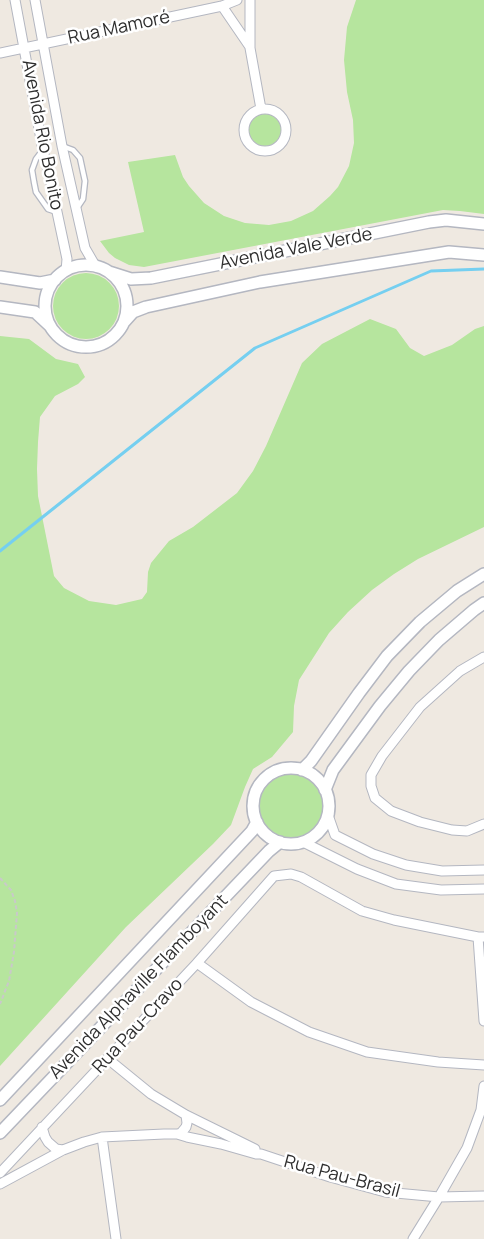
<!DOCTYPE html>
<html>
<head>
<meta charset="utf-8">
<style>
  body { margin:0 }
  canvas { display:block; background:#efe9e1 }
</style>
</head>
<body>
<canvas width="484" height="1239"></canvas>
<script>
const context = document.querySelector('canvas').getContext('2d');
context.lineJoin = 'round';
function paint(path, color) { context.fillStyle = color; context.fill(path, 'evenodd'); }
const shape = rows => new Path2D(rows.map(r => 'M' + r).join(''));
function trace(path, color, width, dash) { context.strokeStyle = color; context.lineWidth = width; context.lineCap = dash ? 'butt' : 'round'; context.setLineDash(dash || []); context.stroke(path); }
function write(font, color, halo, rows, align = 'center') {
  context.font = font + ' Manrope,sans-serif'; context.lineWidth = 5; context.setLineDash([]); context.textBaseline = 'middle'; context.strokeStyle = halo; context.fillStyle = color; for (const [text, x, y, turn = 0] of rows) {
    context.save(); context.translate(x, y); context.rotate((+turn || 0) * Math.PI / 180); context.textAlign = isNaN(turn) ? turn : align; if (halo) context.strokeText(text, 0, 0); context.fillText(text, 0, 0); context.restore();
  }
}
const green = shape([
  [356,0,484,0,484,214,460,211,443,210,144,267,129,265,115,258,109,253,100,241,144,232,128,162,175,155,183,177,189,186,204,203,224,216,245,223,269,225,291,221,313,211,330,196,338,187,349,166,354,143,353,120,347,92,344,60,347,27],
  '249 130a16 16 0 1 1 32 0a16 16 0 1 1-32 0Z',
  '53 306a33 33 0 1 1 66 0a33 33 0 1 1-66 0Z',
  [370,319,396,329,410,348,424,356,452,345,475,329,484,326,484,527,418,559,394,574,372,590,348,612,329,633,299,680,294,706,293,732,272,757,253,769,245,787,231,825,213,844,126,927,0,1066,0,336,29,339,56,359,78,364,85,377,78,384,55,396,40,417,38,442,37,469,38,496,54,576,64,588,89,601,116,605,142,599,147,592,148,572,151,563,169,541,193,527,237,493,253,471,266,446,302,363,322,344],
  '258 806a33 33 0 1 1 66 0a33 33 0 1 1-66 0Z'
]);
const stream = shape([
  [0,551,255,348,431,271,484,269]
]);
const path = shape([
  [0,878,11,890,15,901,17,913,14,952,9,981,0,1004]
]);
const service = shape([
  [62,146,73,150,80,158,83,172,85,181,83,199,77,208],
  [42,151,36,159,32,170,34,182,36,192,48,209,57,212]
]);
const minor = shape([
  [15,0,43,150,50,179,67,259,66,271],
  [35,0,62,146,85,248,96,267],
  [250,0,250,48,261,109],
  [222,6,250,47],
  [0,53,222,6,237,0],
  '244 130a21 21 0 1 1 42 0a21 21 0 1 1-42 0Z',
  [484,657,460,671,420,707,382,756,371,775,371,786,375,798,391,811,420,822,452,830,467,831,484,824],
  [328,815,335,835,373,854,406,865,442,871,484,870],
  [303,842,357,869,396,884,441,890,484,889],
  [478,937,484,1021],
  [197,963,251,1002,309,1032,367,1052,438,1062,484,1065],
  [108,1059,151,1094,186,1115,255,1149],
  [42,1127,45,1137,48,1142,56,1149,63,1150],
  [177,1134,181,1133,186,1127,187,1123,186,1115],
  [102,1137,116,1239],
  [0,1173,197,963,274,876,291,874,301,877,362,911,394,920,478,937,484,937],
  [0,1184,63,1150,84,1142,102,1137,164,1134,177,1134,187,1137,221,1144,256,1154,261,1154,330,1177,385,1192,439,1197,484,1196],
  [413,1239,439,1197,467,1148,481,1110,484,1086]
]);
const tertiary = shape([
  '45 306a41 41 0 1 1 82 0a41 41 0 1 1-82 0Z',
  [109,272,131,279,151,278,429,222,446,220,484,224],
  [0,277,40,283,55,280],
  [0,307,35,312,50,326],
  [124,322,133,312,146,307,260,282,449,252,484,255],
  '253 806a38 38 0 1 1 76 0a38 38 0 1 1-76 0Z',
  [302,770,311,761,359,693,387,656,420,622,457,591,484,574],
  [325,790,333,770,380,706,409,671,439,640,474,610,484,603],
  [0,1100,252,831,257,822],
  [0,1133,269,851,280,842]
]);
const streetNames = [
  ["Rua Mamoré",119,28,-12],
  ["Avenida Rio Bonito",42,135,79],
  ["Avenida Vale Verde",296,249,-11],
  ["Avenida Alphaville Flamboyant",139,987,-46],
  ["Rua Pau-Cravo",138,1026,-47],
  ["Rua Pau-Brasil",342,1177,15]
];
paint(green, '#b6e59e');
trace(stream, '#75cff0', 3);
trace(service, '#b4b7c1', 7);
trace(minor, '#b4b7c1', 11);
trace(tertiary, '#b4b7c1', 14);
trace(path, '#c9c9c9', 2, [4, 2.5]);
trace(service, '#fff', 4.5);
trace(minor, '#fff', 9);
trace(tertiary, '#fff', 11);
write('18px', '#2e2e2e', '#fff', streetNames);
</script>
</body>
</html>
